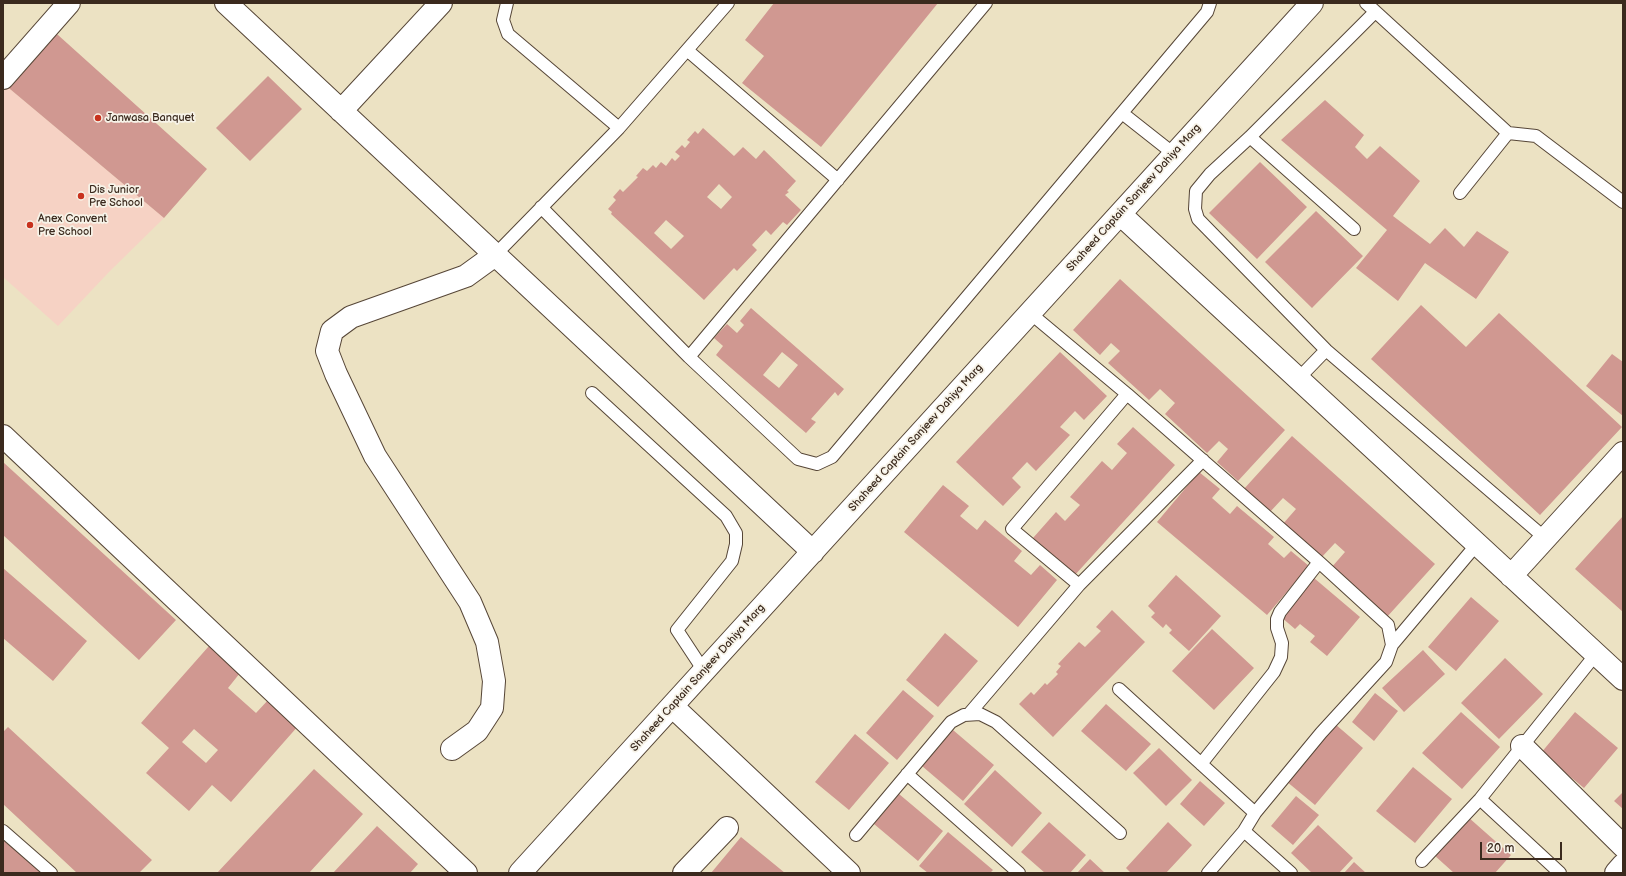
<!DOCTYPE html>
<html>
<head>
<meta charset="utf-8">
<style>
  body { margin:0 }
  #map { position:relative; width:1626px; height:876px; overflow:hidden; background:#ece2c3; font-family:"Balsamiq Sans",sans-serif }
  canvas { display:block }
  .frame { position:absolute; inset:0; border:4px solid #3b2a1e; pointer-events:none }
  .scale { position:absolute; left:1480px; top:842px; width:82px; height:18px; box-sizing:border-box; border:2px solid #3b2a1e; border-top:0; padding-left:5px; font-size:12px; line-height:14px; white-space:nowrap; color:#3b2a1e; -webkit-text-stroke:3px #f7f3e8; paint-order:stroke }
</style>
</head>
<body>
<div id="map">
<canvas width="1626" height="876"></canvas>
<div class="frame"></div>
<div class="scale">20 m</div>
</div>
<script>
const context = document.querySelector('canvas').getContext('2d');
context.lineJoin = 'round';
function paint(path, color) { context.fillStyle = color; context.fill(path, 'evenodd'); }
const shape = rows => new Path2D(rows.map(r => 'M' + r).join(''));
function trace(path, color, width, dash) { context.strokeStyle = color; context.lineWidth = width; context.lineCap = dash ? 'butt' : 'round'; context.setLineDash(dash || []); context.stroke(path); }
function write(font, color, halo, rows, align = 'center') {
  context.font = font + ' "Balsamiq Sans",sans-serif'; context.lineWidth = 3.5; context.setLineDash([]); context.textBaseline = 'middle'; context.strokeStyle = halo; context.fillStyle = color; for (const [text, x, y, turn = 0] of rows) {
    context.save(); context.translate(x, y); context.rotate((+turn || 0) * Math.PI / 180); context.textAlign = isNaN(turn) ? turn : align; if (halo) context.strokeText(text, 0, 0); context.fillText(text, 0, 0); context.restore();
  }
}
const built = shape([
  [4,84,164,218,109,272,58,326,3,277,3,85]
]);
const building = shape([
  [774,3,938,3,821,147,742,83,764,56,745,40],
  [48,26,207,169,164,218,4,84],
  [268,76,302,109,250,161,216,128],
  [1325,100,1364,135,1355,147,1367,159,1380,146,1420,181,1393,216,1430,244,1445,228,1464,247,1477,231,1509,252,1476,299,1425,263,1398,301,1356,268,1387,230,1281,140],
  [703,128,734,156,743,147,756,159,764,150,796,181,787,191,789,192,785,195,801,210,787,225,783,222,771,235,766,230,752,245,757,250,737,271,734,268,704,300,611,214,612,212,608,209,616,200,613,197,620,189,623,192,638,177,636,176,643,168,647,171,653,165,656,168,661,162,666,166,672,158,675,161,680,156,675,152,682,145,685,148,690,142,687,140,695,131,698,134],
  [719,184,732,197,721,209,707,197],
  [666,220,684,236,671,249,654,233],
  [1260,162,1307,207,1257,259,1209,213],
  [1316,211,1363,256,1312,308,1265,262],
  [1120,279,1285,430,1238,481,1217,462,1228,449,1219,441,1207,453,1165,414,1175,403,1160,389,1149,400,1108,363,1120,351,1111,343,1100,355,1073,330],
  [1421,305,1466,347,1499,313,1622,427,1540,515,1371,359],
  [751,308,844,389,838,396,835,392,811,419,816,422,806,433,716,355,723,346,714,338,727,324,737,333,744,325,740,321],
  [782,352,798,365,779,388,763,375],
  [1060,352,1107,396,1084,420,1075,411,1060,427,1070,435,1036,471,1027,462,1012,478,1021,487,1003,506,956,462],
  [1612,354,1623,362,1623,416,1586,386],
  [1133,427,1175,465,1074,576,1033,538,1056,512,1065,521,1080,505,1070,497,1102,461,1112,470,1127,453,1117,444],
  [1292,436,1435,564,1386,618,1331,568,1345,552,1335,543,1320,559,1282,525,1296,509,1283,498,1269,513,1243,490],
  [3,462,176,620,139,660,3,535],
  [1199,472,1220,489,1212,498,1230,514,1237,506,1274,537,1268,544,1284,558,1291,551,1309,566,1267,615,1157,522],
  [943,485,969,506,960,516,977,530,985,520,1022,551,1014,561,1031,575,1040,565,1057,580,1018,627,904,532],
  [1623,516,1623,612,1575,569],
  [3,568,87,641,53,681,3,638],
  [1176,575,1221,616,1189,651,1169,633,1172,630,1166,624,1163,628,1151,617,1155,613,1148,606],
  [1314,578,1360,617,1327,656,1310,642,1315,636,1300,624,1295,629,1281,617],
  [1471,597,1499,621,1456,671,1428,647],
  [1112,610,1145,642,1053,737,1019,704,1031,692,1034,695,1045,683,1047,685,1058,674,1056,672,1061,666,1058,664,1079,642,1085,647,1101,631,1096,627],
  [1212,629,1254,668,1214,710,1172,671],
  [945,633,978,661,938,707,906,680],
  [209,646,240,673,228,688,256,713,269,699,299,725,231,802,212,785,189,811,146,773,169,748,141,723],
  [194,729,218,750,206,763,182,742],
  [1423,650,1445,674,1404,712,1382,688],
  [1505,658,1543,694,1499,739,1461,703],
  [903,690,934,716,897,760,866,733],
  [1375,693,1398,711,1374,741,1352,722],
  [1106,704,1151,744,1126,771,1081,731],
  [1461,712,1500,747,1462,789,1422,753],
  [1575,712,1618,748,1584,788,1541,753],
  [1335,724,1363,748,1315,805,1286,781],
  [8,727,152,860,139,873,77,873,3,804,3,732],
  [953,730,994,765,963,801,922,766],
  [855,734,889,763,849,810,815,782],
  [1159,748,1192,780,1166,806,1133,773],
  [1413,767,1452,799,1415,843,1376,811],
  [314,769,363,814,309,873,217,873],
  [995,770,1042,813,1012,847,964,804],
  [1200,781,1225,803,1204,826,1180,804],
  [1623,792,1623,809,1614,801],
  [899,794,943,831,918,861,874,824],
  [1296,796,1319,815,1293,845,1271,826],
  [1468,817,1511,855,1495,873,1454,873,1434,855],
  [1049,822,1086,855,1070,873,1045,873,1021,852],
  [1168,822,1192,845,1166,873,1131,873,1126,868],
  [1318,825,1353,858,1339,873,1312,873,1291,853],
  [377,826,418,864,410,873,333,873],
  [948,832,993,870,990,873,928,873,919,866],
  [3,837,43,873,3,873],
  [741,837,785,873,711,873],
  [1090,859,1105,873,1077,873],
  [1354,862,1366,873,1344,873]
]);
const service = shape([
  [507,3,503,20,508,34,619,128],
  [1366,3,1508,133,1536,136,1623,202],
  [1375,12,1250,137,1210,174,1196,191,1195,209,1198,219,1326,350,1545,538],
  [687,50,838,180],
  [1122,113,1174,154],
  [1250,137,1354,229],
  [1460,193,1508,133],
  [541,207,689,357,798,459,817,464,832,457,1207,12,1210,3],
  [495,255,619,128,728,3],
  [1030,313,1127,394,1319,562,1388,625,1392,645,1386,662,1321,733,1255,813,1244,831,1208,873],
  [689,357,986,3],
  [1298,379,1326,350],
  [592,393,726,516,736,533,736,544,732,561,677,630,704,671],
  [1079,585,1012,529,1127,394],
  [1392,645,1477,544],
  [1119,689,1255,813],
  [969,714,1079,585,1203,460],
  [1201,764,1274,672,1281,657,1282,643,1277,628,1277,619,1280,612,1319,562],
  [907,774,1019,873],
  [1480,799,1560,873],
  [3,831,51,873],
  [1244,831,1291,873],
  [856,835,951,722,964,715,980,714,996,722,1120,833],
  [1422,861,1480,799,1596,654]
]);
const minor = shape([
  [226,3,813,552],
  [3,78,69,3],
  [341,111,441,3],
  [1120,214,1623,679],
  [3,436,466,873],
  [1511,576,1623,453],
  [672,706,849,873],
  [1522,746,1623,846],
  [452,749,477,731,492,708,494,681,487,642,470,602,375,456,336,374,327,351,332,331,351,317,466,276,495,255],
  [520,873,1312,3],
  [684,873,727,828],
  [1616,873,1623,865]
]);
const markers = [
  [98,118,4,"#c8321e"],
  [81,196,4,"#c8321e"],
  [30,225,4,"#c8321e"]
];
const poiNames = [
  ["Janwasa Banquet",106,118],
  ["Dis Junior",89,190],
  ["Pre School",89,203],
  ["Anex Convent",38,219],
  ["Pre School",38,232]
];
const streetNames = [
  ["Shaheed Captain Sanjeev Dahiya Marg",1134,198,-48],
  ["Shaheed Captain Sanjeev Dahiya Marg",916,438,-48],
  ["Shaheed Captain Sanjeev Dahiya Marg",698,678,-48]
];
paint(built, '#f6d2c4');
paint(building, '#d09891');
trace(service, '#564637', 14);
trace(minor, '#564637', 24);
trace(service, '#fff', 12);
trace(minor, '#fff', 22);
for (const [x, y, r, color] of markers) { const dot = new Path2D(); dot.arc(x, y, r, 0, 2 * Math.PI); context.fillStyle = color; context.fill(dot); trace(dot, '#f7f3e8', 1.5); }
write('11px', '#3b2a1e', '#f7f3e8', poiNames, 'left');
write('11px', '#3b2a1e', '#f7f3e8', streetNames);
</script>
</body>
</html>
